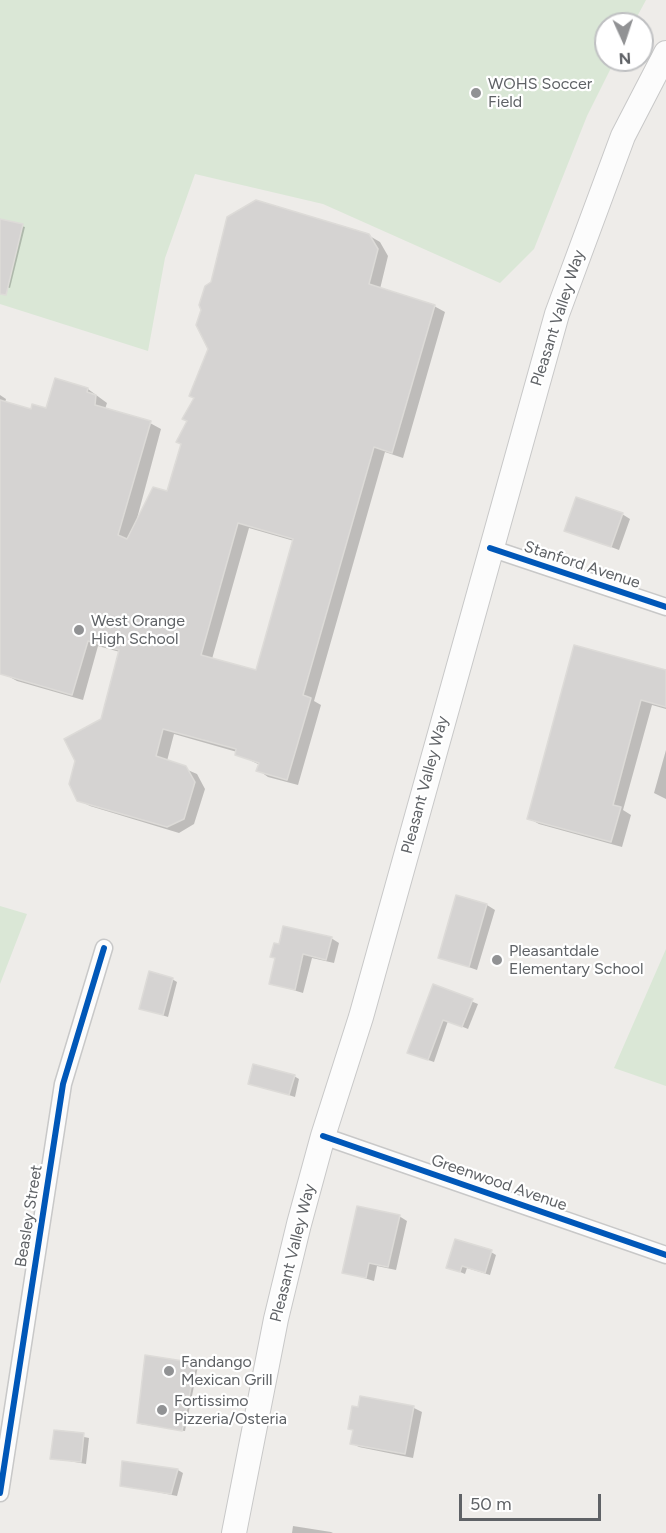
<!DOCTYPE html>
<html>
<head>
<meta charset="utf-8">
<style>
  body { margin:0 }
  #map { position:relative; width:666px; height:1533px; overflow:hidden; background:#eeece9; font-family:Figtree,sans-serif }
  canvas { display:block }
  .north { position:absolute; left:594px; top:12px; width:60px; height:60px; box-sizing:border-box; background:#fff; border:2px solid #bfc0c2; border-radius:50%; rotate:177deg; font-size:16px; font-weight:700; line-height:24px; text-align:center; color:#5f6266 }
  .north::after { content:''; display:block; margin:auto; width:21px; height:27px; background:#919294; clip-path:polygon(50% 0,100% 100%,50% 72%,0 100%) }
  .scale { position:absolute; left:459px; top:1494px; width:142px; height:27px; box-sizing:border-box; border:3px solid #5f6266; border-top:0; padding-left:8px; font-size:18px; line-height:21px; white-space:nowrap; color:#5f6266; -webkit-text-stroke:4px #fff; paint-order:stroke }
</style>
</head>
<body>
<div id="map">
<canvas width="666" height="1533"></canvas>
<div class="north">N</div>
<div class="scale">50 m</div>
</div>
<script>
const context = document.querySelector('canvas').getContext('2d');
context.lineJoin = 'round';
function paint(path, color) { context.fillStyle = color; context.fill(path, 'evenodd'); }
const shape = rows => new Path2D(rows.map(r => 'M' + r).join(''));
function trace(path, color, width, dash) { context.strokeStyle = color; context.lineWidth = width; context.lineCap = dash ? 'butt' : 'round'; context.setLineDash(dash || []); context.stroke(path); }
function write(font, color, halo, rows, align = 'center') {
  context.font = font + ' Figtree,sans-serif'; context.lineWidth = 4.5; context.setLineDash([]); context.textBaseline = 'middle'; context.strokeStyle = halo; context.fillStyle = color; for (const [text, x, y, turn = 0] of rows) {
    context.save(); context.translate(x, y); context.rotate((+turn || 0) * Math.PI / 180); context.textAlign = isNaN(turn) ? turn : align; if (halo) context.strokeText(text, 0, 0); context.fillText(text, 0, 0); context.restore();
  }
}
const green = shape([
  [0,0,646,0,633,24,606,24,606,60,615,60,587,116,534,249,500,283,323,204,195,174,165,258,148,351,0,304],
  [0,906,27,914,0,984],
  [666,949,666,1086,614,1068]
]);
const shadow = shape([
  [0,220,25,227,10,288,0,285],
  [368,235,380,242,388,256,380,289,434,306,445,312,403,458,385,452,314,701,321,705,298,785,268,777,258,770,260,765,237,754,237,752,174,734,167,761,197,774,205,789,194,824,179,833,90,806,78,800,120,652,98,646,83,700,17,681,6,675,0,634,0,395,6,399,5,403,32,411,47,410,88,389,107,403,105,409,150,423,161,429,135,526,168,493],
  [249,528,294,541,257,672,212,659],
  [622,514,630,519,619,550,566,530],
  [666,671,666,709,652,705,623,810,631,815,622,847,539,824,528,818],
  [666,750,666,799,654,793],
  [487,905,495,910,477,970,440,957],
  [331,938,339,943,334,963,312,958,303,993,270,983,276,959,272,957],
  [172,979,177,982,168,1017,140,1008],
  [434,986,478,1004,468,1029,448,1021,434,1062,414,1055],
  [294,1076,299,1079,295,1097,250,1083],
  [399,1216,407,1221,396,1270,377,1266,374,1281,344,1272],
  [491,1252,496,1255,490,1275,467,1268,465,1274,448,1267],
  [146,1356,198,1366,185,1431,140,1424],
  [414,1408,422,1412,413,1458,359,1447,351,1443,354,1431],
  [55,1431,89,1438,86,1464,52,1458],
  [178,1470,183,1473,177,1496,121,1485],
  [293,1526,331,1532,333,1533,292,1533]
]);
const building = shape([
  [256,200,369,234,378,249,369,284,435,305,392,453,374,447,303,695,311,698,287,780,256,771,259,763,235,755,236,749,163,729,156,756,186,766,195,782,184,819,167,827,77,801,69,784,75,761,64,739,101,719,119,650,88,641,72,695,0,674,0,400,31,409,32,404,46,408,55,378,88,388,87,392,96,395,95,405,151,421,118,535,127,539,153,487,167,491,181,444,176,442,187,421,182,419,194,398,189,396,208,349,196,325,201,310,199,305,205,286,211,282,227,217,256,200],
  [238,523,293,539,256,670,201,655,238,523],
  [0,219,23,224,6,295,0,294,0,219],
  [576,497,623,513,611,547,564,531,576,497],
  [574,645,666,670,666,707,641,700,613,805,621,807,611,842,527,819,574,645],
  [456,895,487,904,469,967,438,958,456,895],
  [283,926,332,937,326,960,303,954,295,990,269,984,275,958,270,957,274,943,279,944,283,926],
  [149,971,173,978,163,1015,139,1009,149,971],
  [433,984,473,999,462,1027,443,1020,428,1060,407,1053,433,984],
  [253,1064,295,1075,289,1095,248,1084,253,1064],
  [357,1206,400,1215,388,1267,369,1263,366,1278,342,1273,357,1206],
  [455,1239,492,1250,485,1273,462,1266,460,1272,446,1268,455,1239],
  [145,1355,196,1363,182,1431,137,1423,145,1355],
  [360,1396,414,1406,405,1454,350,1444,353,1430,348,1429,352,1406,358,1407,360,1396],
  [54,1430,84,1433,81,1462,50,1459,54,1430],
  [122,1461,178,1469,171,1494,120,1486,122,1461]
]);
const street = shape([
  [490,548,666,607],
  [323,1136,666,1255],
  [0,1493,63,1084,104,948]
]);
const secondary = shape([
  [234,1533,276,1319,299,1224,323,1136,361,1017,557,314,623,136,666,53]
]);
const cycleway = shape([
  [490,548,666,607],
  [323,1136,666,1255],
  [0,1493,63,1084,104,948]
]);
const markers = [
  [476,93,6,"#919294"],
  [79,630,6,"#919294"],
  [497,960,6,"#919294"],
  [169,1371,6,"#919294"],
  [162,1410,6,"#919294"]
];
const poiNames = [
  ["WOHS Soccer",488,84],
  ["Field",488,102],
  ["West Orange",91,621],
  ["High School",91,639],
  ["Pleasantdale",509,951],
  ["Elementary School",509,969],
  ["Fandango",181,1362],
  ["Mexican Grill",181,1380],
  ["Fortissimo",174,1401],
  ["Pizzeria/Osteria",174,1419]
];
const streetNames = [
  ["Pleasant Valley Way",558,318,-72],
  ["Stanford Avenue",582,565,18],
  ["Pleasant Valley Way",425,785,-75],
  ["Greenwood Avenue",499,1183,19],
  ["Beasley Street",29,1216,-81],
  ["Pleasant Valley Way",293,1253,-76]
];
paint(green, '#dae7d6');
paint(shadow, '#0003');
paint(building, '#d5d3d2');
trace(building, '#dddbd8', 1.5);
trace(street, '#c8c8c8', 19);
trace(secondary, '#c8c8c8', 26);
trace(street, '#fcfcfc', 16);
trace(secondary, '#fcfcfc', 24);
trace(cycleway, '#0057b8', 6);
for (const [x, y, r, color] of markers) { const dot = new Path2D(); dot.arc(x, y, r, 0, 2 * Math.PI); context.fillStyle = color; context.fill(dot); trace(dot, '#fff', 2); }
write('16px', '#5f6266', '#fff', poiNames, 'left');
write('16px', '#5f6266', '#fff', streetNames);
</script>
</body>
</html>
